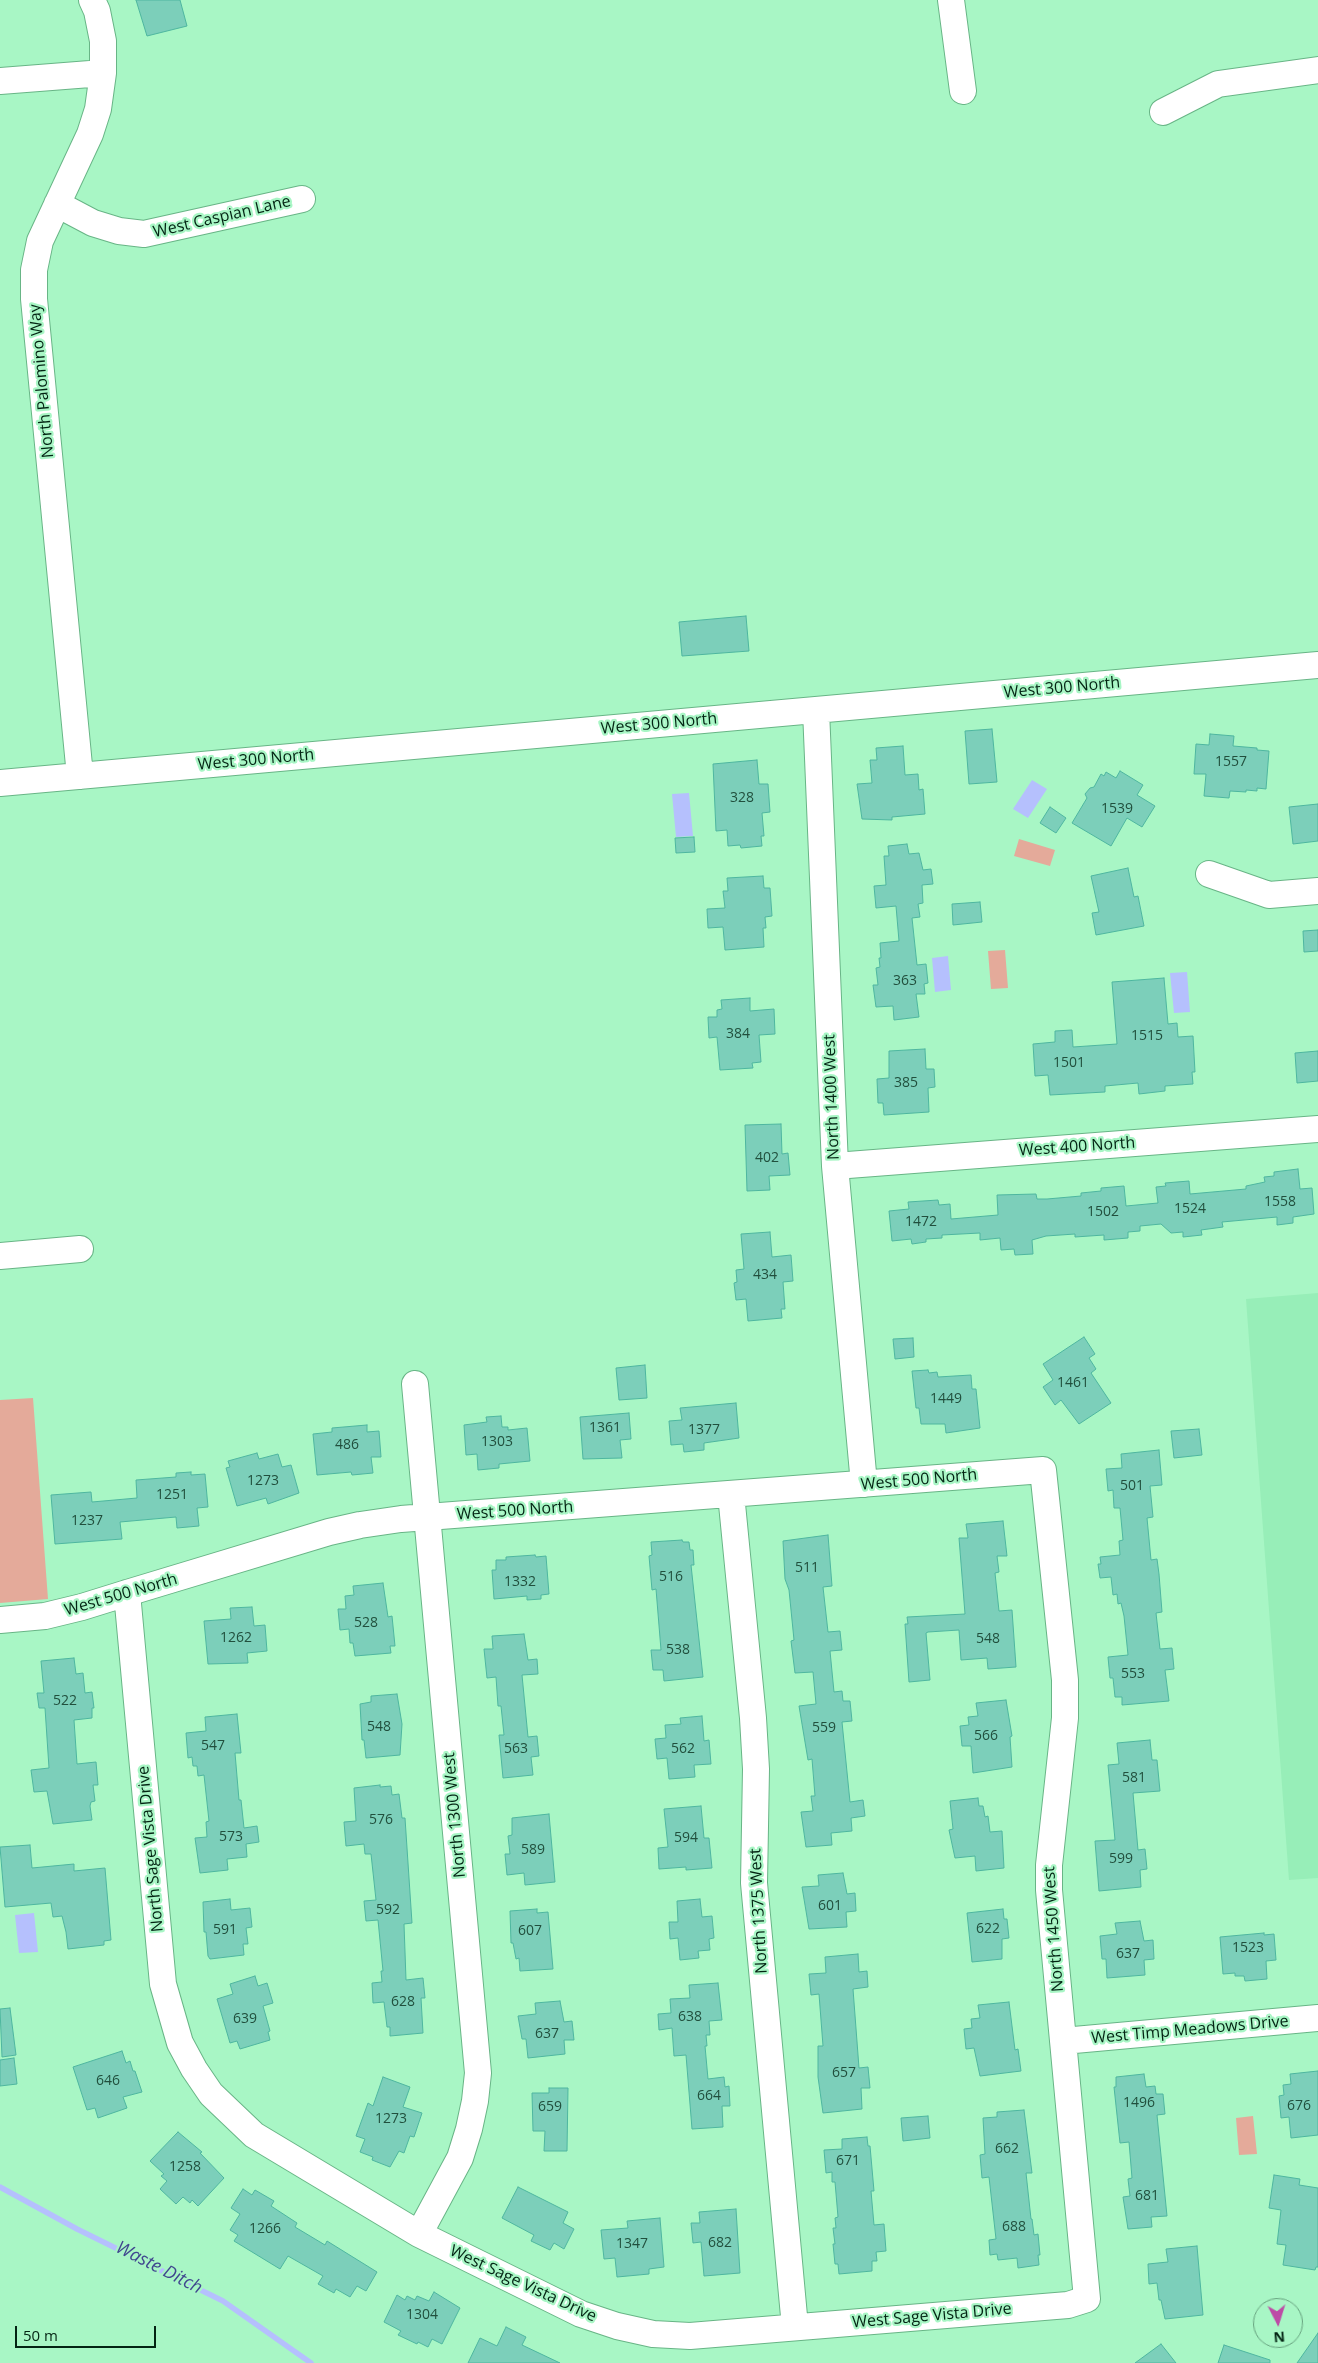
<!DOCTYPE html>
<html>
<head>
<meta charset="utf-8">
<style>
  body { margin:0 }
  #map { position:relative; width:1318px; height:2363px; overflow:hidden; background:#a8f6c5; font-family:"Open Sans",sans-serif }
  canvas { display:block }
  .north { position:absolute; left:1253px; top:2298px; width:50px; height:50px; box-sizing:border-box; background:#a8f6c5; border:1px solid #66a27e; border-radius:50%; rotate:175deg; font-size:14px; font-weight:700; line-height:20px; text-align:center; color:#032413 }
  .north::after { content:''; display:block; margin:auto; width:18px; height:22px; background:#bd4ba6; clip-path:polygon(50% 0,100% 100%,50% 72%,0 100%) }
  .scale { position:absolute; left:15px; top:2326px; width:141px; height:22px; box-sizing:border-box; border:2px solid #032413; border-top:0; padding-left:6px; font-size:15px; line-height:18px; white-space:nowrap; color:#032413; -webkit-text-stroke:4px #a8f6c5; paint-order:stroke }
</style>
</head>
<body>
<div id="map">
<canvas width="1318" height="2363"></canvas>
<div class="north">N</div>
<div class="scale">50 m</div>
</div>
<script>
const context = document.querySelector('canvas').getContext('2d');
context.lineJoin = 'round';
function paint(path, color) { context.fillStyle = color; context.fill(path, 'evenodd'); }
const shape = rows => new Path2D(rows.map(r => 'M' + r).join(''));
function trace(path, color, width, dash) { context.strokeStyle = color; context.lineWidth = width; context.lineCap = dash ? 'butt' : 'round'; context.setLineDash(dash || []); context.stroke(path); }
function write(font, color, halo, rows, align = 'center') {
  context.font = font + ' "Open Sans",sans-serif'; context.lineWidth = 4.5; context.setLineDash([]); context.textBaseline = 'middle'; context.strokeStyle = halo; context.fillStyle = color; for (const [text, x, y, turn = 0] of rows) {
    context.save(); context.translate(x, y); context.rotate((+turn || 0) * Math.PI / 180); context.textAlign = isNaN(turn) ? turn : align; if (halo) context.strokeText(text, 0, 0); context.fillText(text, 0, 0); context.restore();
  }
}
const built = shape([
  [1318,1293,1318,1878,1289,1880,1246,1299]
]);
const green = shape([
  [1019,839,1055,850,1050,866,1014,856],
  [1005,950,1008,988,991,989,988,951],
  [33,1398,48,1599,0,1603,0,1400],
  [1253,2116,1257,2154,1239,2155,1236,2118]
]);
const water = shape([
  [1032,780,1047,789,1028,818,1013,809],
  [689,793,693,836,676,837,672,794],
  [948,956,951,990,935,992,932,958],
  [1187,972,1190,1012,1174,1013,1170,973],
  [34,1913,38,1952,19,1953,15,1915]
]);
const stream = shape([
  [0,2187,77,2229,223,2301,311,2363]
]);
const building = shape([
  [136,0,180,0,187,26,147,36,136,0],
  [746,616,749,651,682,656,679,622,746,616],
  [992,729,997,782,969,784,965,731,992,729],
  [1210,734,1234,736,1233,746,1257,748,1257,750,1269,751,1266,789,1257,788,1257,791,1246,790,1246,792,1230,791,1229,798,1204,796,1206,774,1194,774,1196,744,1209,745,1210,734],
  [903,746,905,775,918,774,919,790,923,789,925,814,892,817,892,820,862,819,857,784,872,783,870,760,877,760,876,748,903,746],
  [757,760,759,784,768,784,770,812,762,813,764,836,761,836,762,846,741,848,740,845,728,846,727,830,716,831,713,764,757,760],
  [1120,771,1143,785,1137,795,1155,806,1142,827,1127,818,1111,846,1072,823,1087,798,1085,794,1090,788,1094,787,1101,774,1104,776,1106,772,1116,778,1120,771],
  [1318,804,1318,841,1293,844,1289,807,1318,804],
  [1050,807,1066,818,1056,833,1040,823,1050,807],
  [694,837,695,852,676,853,675,838,694,837],
  [907,844,909,854,919,853,923,870,931,869,933,884,922,885,923,903,918,904,920,917,912,918,917,965,926,964,928,983,924,984,925,994,916,994,919,1017,894,1020,893,1006,876,1007,873,985,878,985,876,968,880,967,879,958,881,958,880,943,899,941,896,906,876,908,874,886,886,885,884,856,889,856,888,846,907,844],
  [1128,868,1134,897,1138,896,1144,926,1096,935,1092,913,1099,912,1091,876,1128,868],
  [763,876,764,888,770,888,772,916,765,917,766,928,763,928,764,947,725,950,723,927,708,928,707,909,725,908,723,891,728,891,727,878,763,876],
  [980,902,982,922,953,925,952,904,980,902],
  [1318,930,1318,951,1304,952,1303,931,1318,930],
  [1164,978,1168,1024,1177,1023,1178,1037,1193,1036,1195,1072,1192,1072,1193,1084,1165,1086,1165,1091,1139,1094,1138,1083,1105,1086,1105,1092,1050,1095,1048,1075,1035,1076,1033,1044,1055,1042,1055,1031,1072,1030,1073,1047,1117,1044,1112,982,1164,978],
  [750,998,750,1011,774,1009,775,1034,759,1035,761,1062,752,1063,753,1068,720,1070,717,1037,709,1038,708,1017,717,1017,717,1010,722,1009,721,1000,750,998],
  [925,1049,926,1069,934,1069,935,1087,928,1088,929,1112,884,1115,883,1103,878,1103,877,1079,889,1078,889,1051,925,1049],
  [1318,1051,1318,1081,1297,1083,1295,1053,1318,1051],
  [781,1124,782,1154,788,1153,790,1175,769,1176,770,1190,747,1191,745,1125,781,1124],
  [1298,1169,1300,1189,1312,1188,1314,1214,1293,1217,1293,1223,1277,1225,1277,1217,1222,1222,1223,1227,1201,1230,1202,1235,1183,1237,1183,1232,1171,1233,1161,1224,1140,1226,1140,1231,1128,1232,1128,1238,1104,1240,1104,1235,1075,1237,1075,1234,1046,1236,1032,1240,1033,1254,1015,1255,1014,1249,1001,1250,1000,1238,980,1240,980,1233,942,1235,942,1238,926,1239,926,1242,912,1244,911,1239,892,1241,889,1211,909,1209,908,1202,938,1200,939,1205,950,1204,951,1219,998,1215,997,1195,1036,1194,1037,1199,1047,1199,1081,1196,1081,1193,1101,1191,1101,1188,1124,1186,1126,1206,1158,1203,1156,1187,1166,1186,1165,1183,1189,1181,1190,1194,1246,1189,1246,1186,1265,1182,1264,1177,1274,1176,1274,1172,1298,1169],
  [770,1232,772,1257,791,1255,793,1281,783,1282,785,1309,781,1309,782,1318,748,1321,746,1299,736,1300,734,1283,737,1282,736,1270,744,1269,741,1234,770,1232],
  [1084,1337,1095,1354,1089,1358,1096,1369,1091,1373,1111,1403,1079,1424,1061,1400,1055,1405,1043,1387,1053,1380,1043,1364,1084,1337],
  [913,1338,914,1357,895,1359,893,1339,913,1338],
  [645,1365,647,1398,619,1400,616,1368,645,1365],
  [928,1370,929,1373,937,1372,938,1377,971,1375,972,1389,976,1389,980,1428,946,1433,945,1424,921,1424,919,1408,916,1408,912,1371,928,1370],
  [736,1403,739,1438,704,1443,704,1450,684,1452,683,1444,671,1445,669,1421,682,1420,680,1408,736,1403],
  [629,1413,631,1439,620,1440,622,1458,583,1459,580,1417,629,1413],
  [501,1416,502,1427,508,1427,508,1430,527,1428,530,1461,499,1464,499,1468,478,1470,477,1454,466,1455,464,1425,487,1422,486,1417,501,1416],
  [367,1425,367,1432,379,1431,381,1457,371,1457,373,1473,352,1475,351,1472,317,1475,313,1434,332,1432,332,1428,367,1425],
  [1199,1429,1202,1455,1174,1458,1171,1431,1199,1429],
  [1159,1450,1162,1485,1150,1486,1153,1517,1147,1518,1151,1560,1157,1559,1159,1574,1162,1612,1156,1613,1160,1649,1172,1648,1174,1669,1165,1670,1169,1701,1122,1705,1122,1697,1115,1697,1113,1678,1110,1678,1108,1657,1128,1655,1124,1616,1121,1603,1118,1604,1117,1594,1113,1595,1111,1577,1100,1578,1098,1564,1101,1564,1100,1557,1120,1555,1119,1541,1123,1540,1120,1508,1114,1508,1113,1490,1108,1491,1106,1469,1122,1468,1121,1454,1159,1450],
  [257,1453,259,1459,278,1454,282,1467,291,1465,299,1493,268,1504,266,1498,237,1506,226,1468,230,1467,228,1461,257,1453],
  [191,1472,191,1475,205,1474,208,1507,197,1508,199,1526,177,1528,176,1517,120,1522,122,1539,55,1544,51,1495,91,1492,92,1502,137,1498,136,1480,176,1477,176,1473,191,1472],
  [1003,1521,1007,1556,997,1556,999,1572,995,1573,999,1611,1012,1610,1016,1667,988,1669,987,1658,961,1660,959,1630,928,1632,926,1633,930,1680,909,1682,905,1624,908,1624,907,1617,965,1614,959,1538,968,1538,966,1524,1003,1521],
  [828,1535,832,1586,823,1587,828,1632,840,1631,842,1650,830,1651,834,1692,842,1691,843,1701,850,1701,852,1721,842,1722,850,1802,863,1800,865,1816,851,1818,852,1831,831,1833,832,1845,806,1847,801,1812,813,1811,811,1796,815,1796,812,1759,808,1760,799,1706,816,1704,813,1672,795,1673,791,1641,794,1640,789,1590,785,1579,783,1541,828,1535],
  [682,1540,683,1542,689,1542,690,1550,693,1550,694,1565,691,1565,703,1677,664,1681,663,1670,653,1670,651,1650,661,1650,656,1589,652,1590,649,1556,652,1555,651,1542,682,1540],
  [535,1555,536,1557,546,1556,549,1594,541,1595,541,1599,527,1600,527,1596,494,1599,492,1570,496,1570,496,1560,506,1560,506,1557,535,1555],
  [383,1583,388,1617,392,1616,395,1646,390,1646,391,1653,355,1656,353,1643,350,1643,349,1629,340,1630,338,1609,346,1609,345,1596,354,1595,353,1586,383,1583],
  [252,1607,254,1626,265,1625,267,1651,247,1653,248,1663,208,1664,204,1621,231,1619,230,1608,252,1607],
  [524,1634,528,1660,537,1659,538,1674,522,1675,528,1737,537,1736,539,1756,531,1757,533,1775,503,1778,499,1735,504,1735,501,1706,498,1706,496,1677,487,1678,484,1649,493,1649,492,1636,524,1634],
  [74,1658,76,1674,83,1673,85,1693,92,1692,94,1708,92,1708,92,1718,74,1720,77,1764,96,1762,98,1785,93,1785,95,1801,91,1802,90,1806,92,1820,53,1824,47,1791,34,1792,31,1770,49,1768,45,1708,39,1708,37,1693,44,1693,41,1661,74,1658],
  [397,1694,402,1724,400,1755,366,1758,364,1740,362,1740,360,1704,371,1702,371,1696,397,1694],
  [1006,1700,1012,1736,1010,1737,1012,1767,973,1773,971,1746,962,1746,960,1726,969,1725,968,1717,978,1716,976,1703,1006,1700],
  [237,1714,241,1753,235,1753,239,1800,241,1800,244,1828,257,1826,259,1842,246,1844,247,1857,227,1859,228,1870,200,1873,195,1838,207,1837,206,1822,209,1821,204,1775,198,1776,197,1766,193,1766,192,1757,188,1758,186,1733,206,1731,205,1717,237,1714],
  [702,1716,704,1741,709,1740,711,1764,694,1765,695,1777,669,1779,667,1758,657,1759,655,1739,666,1738,665,1725,681,1724,680,1718,702,1716],
  [1150,1740,1152,1760,1157,1760,1160,1791,1133,1793,1138,1850,1145,1849,1147,1869,1140,1870,1141,1887,1099,1891,1095,1841,1115,1840,1108,1765,1119,1764,1117,1743,1150,1740],
  [380,1785,380,1787,391,1786,392,1795,399,1794,402,1818,405,1818,412,1923,404,1924,406,1980,423,1978,425,1998,421,1998,423,2033,390,2036,390,2027,387,2027,384,2002,373,2003,372,1983,382,1982,381,1971,383,1971,378,1920,366,1921,364,1901,376,1900,371,1854,365,1854,364,1844,346,1846,344,1822,356,1821,354,1788,380,1785],
  [978,1798,979,1806,983,1806,985,1817,988,1816,990,1832,1002,1831,1004,1868,976,1871,975,1856,955,1858,949,1830,953,1829,950,1801,978,1798],
  [701,1806,704,1838,709,1838,712,1868,686,1870,686,1867,659,1869,658,1848,668,1847,664,1809,701,1806],
  [549,1814,555,1882,525,1885,524,1873,507,1875,505,1854,510,1854,508,1836,512,1835,512,1818,549,1814],
  [30,1845,32,1868,74,1864,74,1871,105,1868,111,1940,104,1941,104,1945,68,1949,66,1932,62,1916,53,1917,51,1903,5,1907,0,1847,30,1845],
  [843,1873,847,1894,855,1893,856,1911,846,1912,847,1927,809,1929,802,1887,819,1886,818,1875,843,1873],
  [230,1899,231,1910,250,1908,252,1927,246,1928,248,1944,243,1944,244,1955,210,1959,208,1956,206,1932,204,1932,203,1902,230,1899],
  [700,1899,702,1917,712,1916,714,1938,709,1939,710,1950,698,1951,699,1958,680,1960,678,1938,670,1939,669,1922,678,1922,677,1901,700,1899],
  [537,1909,537,1913,548,1912,553,1969,520,1971,519,1958,516,1959,513,1943,511,1943,510,1911,537,1909],
  [1003,1909,1004,1919,1007,1919,1009,1938,1002,1939,1002,1959,972,1962,967,1913,1003,1909],
  [1140,1921,1144,1941,1153,1940,1154,1959,1144,1960,1145,1975,1107,1978,1106,1959,1102,1959,1100,1936,1117,1934,1115,1923,1140,1921],
  [1264,1933,1264,1935,1274,1934,1276,1960,1266,1961,1267,1979,1245,1981,1244,1976,1235,1976,1235,1973,1223,1974,1220,1937,1264,1933],
  [858,1954,859,1972,867,1971,868,1987,853,1989,859,2068,868,2067,870,2088,861,2088,862,2109,823,2113,818,2077,818,2046,823,2046,819,1994,811,1995,809,1974,826,1973,825,1957,858,1954],
  [255,1976,258,1986,267,1983,273,2003,263,2006,270,2031,268,2032,270,2040,240,2049,237,2041,230,2043,217,1999,233,1994,230,1984,255,1976],
  [718,1983,722,2020,709,2021,710,2035,706,2035,707,2046,705,2046,708,2079,724,2077,725,2087,729,2086,730,2106,722,2106,723,2127,692,2129,686,2055,674,2056,672,2028,659,2030,658,2014,671,2013,670,1999,690,1998,689,1985,718,1983],
  [560,2001,564,2022,572,2021,574,2040,564,2040,565,2054,528,2058,526,2039,522,2039,518,2016,536,2014,535,2003,560,2001],
  [1009,2002,1015,2050,1018,2049,1021,2071,980,2076,974,2048,966,2049,964,2029,972,2028,971,2019,980,2018,978,2005,1009,2002],
  [10,2008,16,2055,2,2057,0,2009,10,2008],
  [122,2051,126,2063,130,2061,133,2071,135,2071,142,2092,123,2097,127,2108,98,2118,95,2108,87,2110,73,2067,122,2051],
  [14,2058,17,2084,0,2086,0,2060,14,2058],
  [1318,2071,1318,2135,1291,2138,1289,2117,1281,2118,1279,2096,1284,2095,1283,2085,1291,2084,1290,2074,1318,2071],
  [1144,2074,1146,2087,1155,2086,1156,2094,1163,2094,1165,2114,1157,2115,1167,2216,1151,2217,1152,2227,1128,2229,1123,2197,1130,2196,1128,2179,1132,2178,1129,2142,1120,2143,1114,2087,1116,2087,1116,2077,1144,2074],
  [383,2077,410,2087,403,2107,422,2113,414,2137,410,2136,404,2153,399,2151,390,2167,372,2160,373,2157,360,2152,365,2139,356,2136,368,2103,373,2106,383,2077],
  [549,2088,568,2088,567,2151,544,2151,545,2131,533,2131,532,2093,549,2093,549,2088],
  [1024,2110,1032,2173,1026,2173,1031,2219,1032,2219,1034,2235,1038,2234,1040,2255,1038,2255,1039,2265,1018,2268,1017,2258,998,2260,997,2254,990,2255,989,2240,996,2239,989,2177,982,2178,980,2155,985,2154,983,2118,997,2117,997,2112,1024,2110],
  [928,2116,930,2138,903,2141,901,2118,928,2116],
  [178,2132,202,2152,200,2153,224,2178,198,2206,192,2200,190,2203,183,2197,176,2204,160,2189,167,2181,161,2176,164,2174,150,2161,178,2132],
  [867,2137,868,2146,870,2146,874,2191,871,2191,874,2225,884,2224,886,2251,876,2252,877,2261,872,2261,872,2271,839,2274,838,2264,835,2264,833,2244,835,2244,833,2228,836,2228,835,2218,838,2217,835,2182,832,2182,832,2172,826,2173,824,2150,842,2149,842,2139,867,2137],
  [1274,2175,1300,2179,1299,2185,1318,2188,1318,2267,1316,2267,1315,2270,1283,2265,1286,2245,1277,2244,1281,2210,1269,2208,1274,2175],
  [518,2187,568,2212,563,2223,574,2229,564,2249,554,2243,550,2250,531,2241,534,2235,502,2218,518,2187],
  [243,2189,252,2195,255,2190,274,2201,271,2206,297,2223,295,2227,325,2245,327,2241,377,2272,366,2291,357,2286,350,2297,336,2289,334,2293,318,2284,323,2276,288,2256,280,2269,234,2241,238,2235,230,2230,240,2214,231,2208,243,2189],
  [736,2209,740,2273,704,2276,701,2242,693,2243,691,2223,700,2223,699,2212,736,2209],
  [660,2218,664,2267,649,2269,649,2274,617,2277,615,2258,604,2259,601,2230,628,2228,627,2221,660,2218],
  [1197,2246,1203,2315,1165,2319,1161,2300,1159,2300,1157,2283,1149,2284,1148,2264,1168,2262,1166,2249,1197,2246],
  [434,2292,460,2308,442,2344,432,2339,428,2347,418,2342,417,2344,398,2335,401,2331,384,2322,397,2295,405,2300,407,2296,415,2300,417,2296,429,2301,434,2292],
  [506,2327,526,2337,522,2345,560,2363,468,2363,480,2338,497,2346,506,2327],
  [1318,2333,1318,2363,1297,2363,1318,2333],
  [1161,2344,1176,2363,1135,2363,1161,2344],
  [1224,2345,1270,2360,1270,2363,1218,2363,1224,2345]
]);
const minor = shape([
  [951,0,963,91],
  [0,81,103,73],
  [1163,112,1218,84,1318,70],
  [57,204,93,223,119,231,144,234,302,199],
  [816,710,835,1166,864,1484],
  [80,776,34,299,34,270,40,241,90,134,98,109,103,73,103,41,97,11,92,0],
  [0,783,1318,665],
  [1209,874,1269,895,1318,891],
  [835,1166,1318,1129],
  [0,1256,80,1249],
  [415,1384,478,2073,475,2101,469,2129,460,2158,419,2234],
  [731,1494,753,1718,756,1769,754,1883,795,2327],
  [0,1620,45,1616,82,1607,127,1593,329,1532,360,1525,401,1519,1043,1470,1065,1680,1065,1718,1049,1865,1049,1890,1087,2299,1068,2305,690,2336,653,2334,617,2326,581,2314,419,2234,254,2135,211,2094,194,2069,180,2043,163,1984,127,1593],
  [1063,2041,1318,2018]
]);
const numberNames = [
  ["1557",1231,762],
  ["328",742,798],
  ["1539",1117,809],
  ["363",905,981],
  ["384",738,1034],
  ["1515",1147,1036],
  ["1501",1069,1063],
  ["385",906,1083],
  ["402",767,1158],
  ["1558",1280,1202],
  ["1524",1190,1209],
  ["1502",1103,1212],
  ["1472",921,1222],
  ["434",765,1275],
  ["1461",1073,1383],
  ["1449",946,1399],
  ["1361",605,1428],
  ["1377",704,1430],
  ["1303",497,1442],
  ["486",347,1445],
  ["1273",263,1481],
  ["501",1132,1486],
  ["1251",172,1495],
  ["1237",87,1521],
  ["511",807,1568],
  ["516",671,1577],
  ["1332",520,1582],
  ["528",366,1623],
  ["1262",236,1638],
  ["548",988,1639],
  ["538",678,1650],
  ["553",1133,1674],
  ["522",65,1701],
  ["548",379,1727],
  ["559",824,1728],
  ["566",986,1736],
  ["547",213,1746],
  ["563",516,1749],
  ["562",683,1749],
  ["581",1134,1778],
  ["576",381,1820],
  ["573",231,1837],
  ["594",686,1838],
  ["589",533,1850],
  ["599",1121,1859],
  ["601",830,1906],
  ["592",388,1910],
  ["622",988,1929],
  ["591",225,1930],
  ["607",530,1931],
  ["1523",1248,1948],
  ["637",1128,1954],
  ["628",403,2002],
  ["638",690,2017],
  ["639",245,2019],
  ["637",547,2034],
  ["657",844,2073],
  ["646",108,2081],
  ["664",709,2096],
  ["1496",1139,2103],
  ["676",1299,2106],
  ["659",550,2107],
  ["1273",391,2119],
  ["662",1007,2149],
  ["671",848,2161],
  ["1258",185,2167],
  ["681",1147,2196],
  ["688",1014,2227],
  ["1266",265,2229],
  ["682",720,2243],
  ["1347",632,2244],
  ["1304",422,2315]
];
const streetNames = [
  ["West Caspian Lane",222,217,-13],
  ["North Palomino Way",42,381,-95],
  ["West 300 North",1062,688,-5],
  ["West 300 North",659,724,-5],
  ["West 300 North",256,760,-5],
  ["North 1400 West",832,1097,-92],
  ["West 400 North",1077,1147,-4],
  ["West 500 North",919,1480,-5],
  ["West 500 North",515,1511,-4],
  ["West 500 North",121,1595,-16],
  ["North 1300 West",455,1815,-95],
  ["North Sage Vista Drive",151,1849,-95],
  ["North 1375 West",759,1911,-93],
  ["North 1450 West",1054,1929,-94],
  ["West Timp Meadows Drive",1190,2030,-5],
  ["West Sage Vista Drive",523,2284,25],
  ["West Sage Vista Drive",932,2316,-5]
];
const waterNames = [
  ["Waste Ditch",159,2268,27]
];
paint(built, '#97eeb8');
paint(green, '#e4aa9a');
paint(water, '#b5c0fd');
trace(stream, '#b5c0fd', 5.5);
paint(building, '#7ccfba');
trace(building, '#4eb69f', 1);
trace(minor, '#68b586', 28);
trace(minor, '#fff', 26);
write('14px', '#214f3d', null, numberNames);
write('16px', '#032413', '#a8f6c5', streetNames);
write('italic 18px', '#40478f', '#a8f6c5', waterNames);
</script>
</body>
</html>
